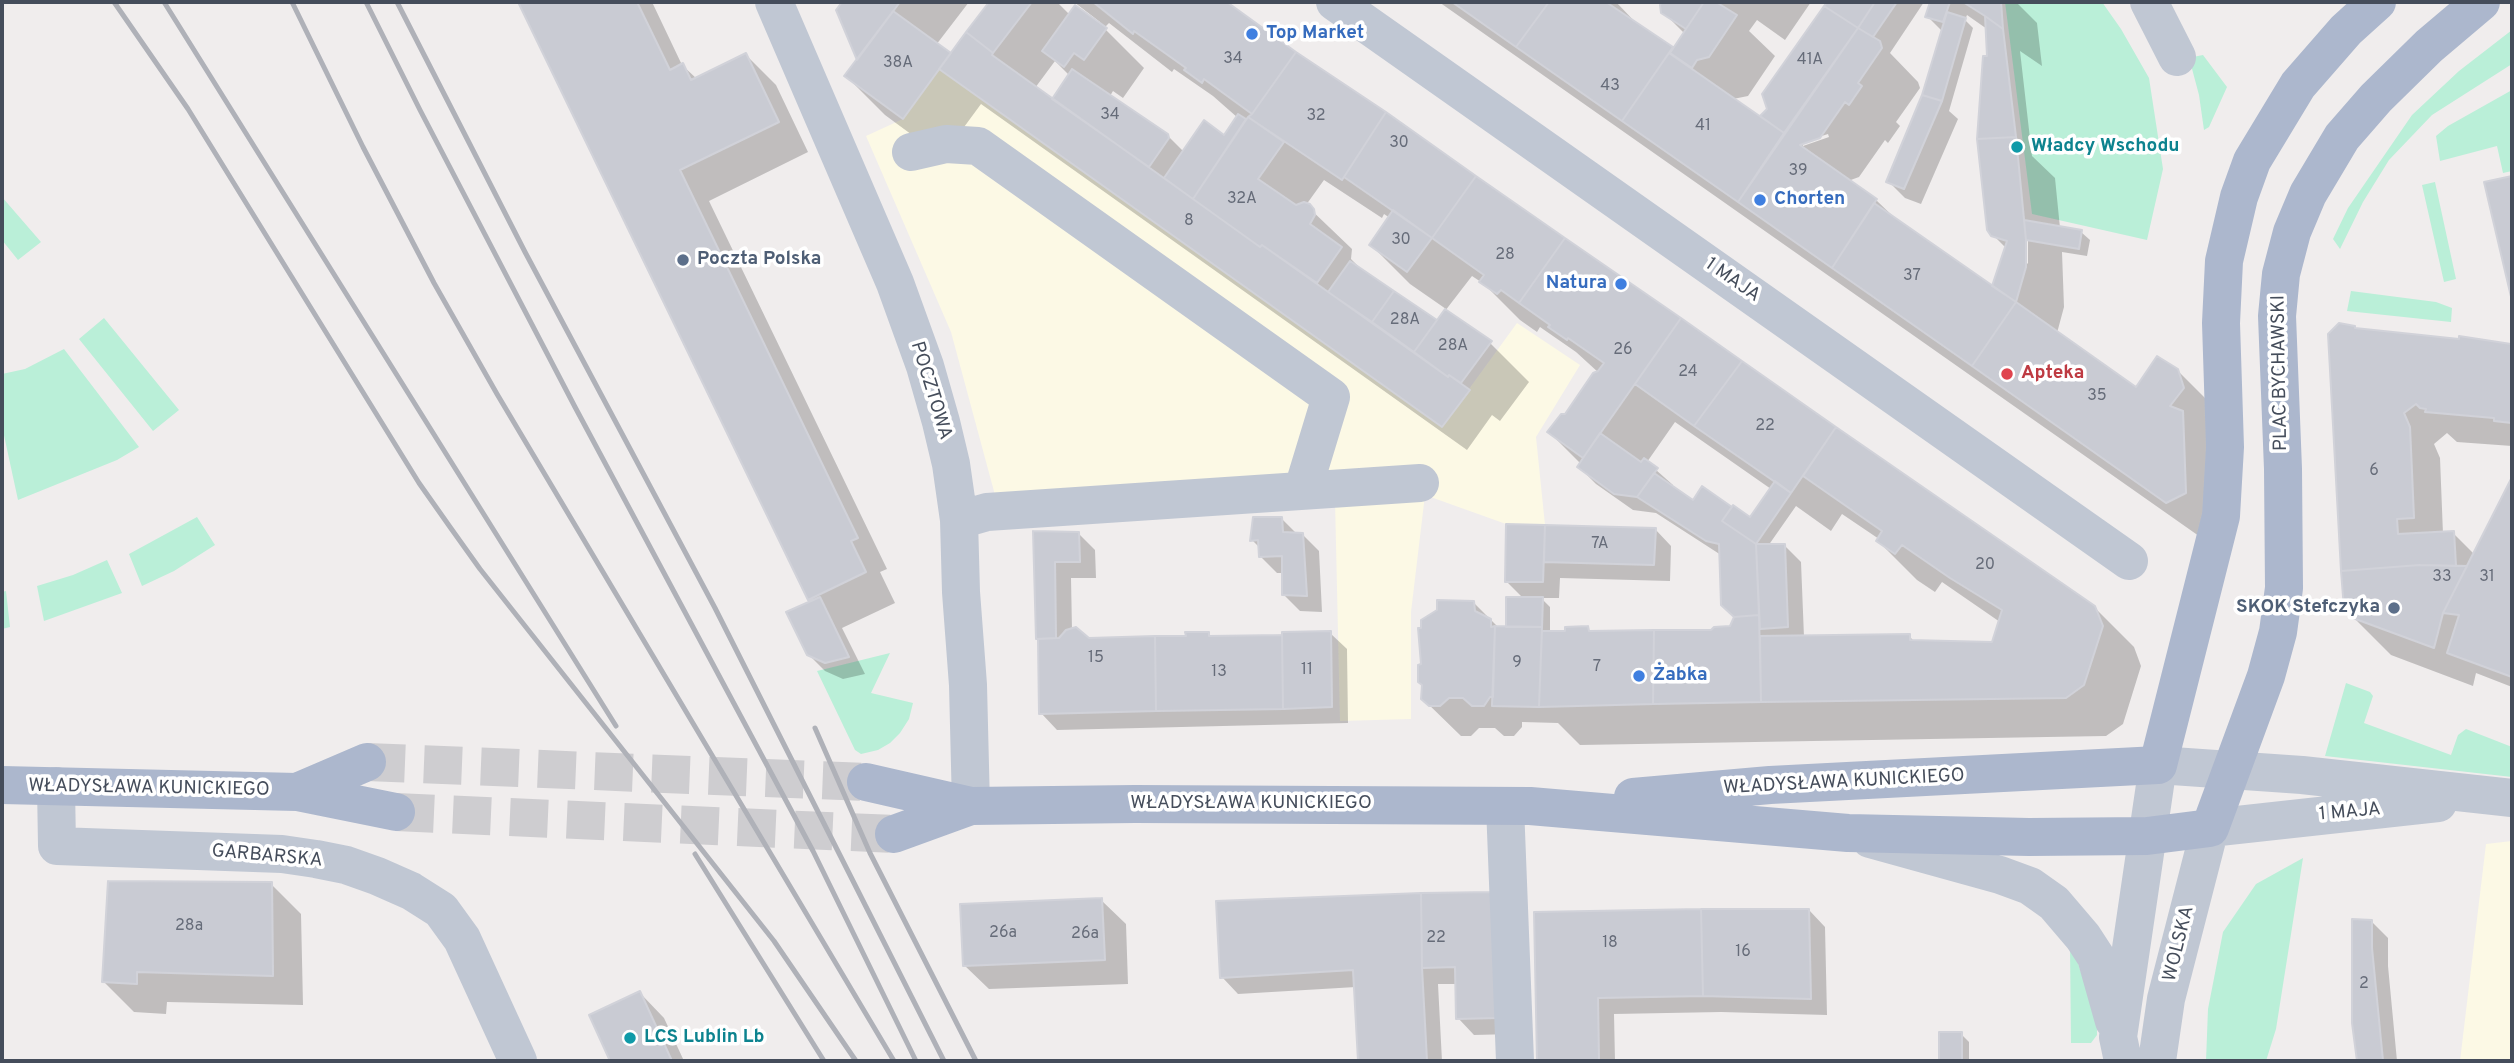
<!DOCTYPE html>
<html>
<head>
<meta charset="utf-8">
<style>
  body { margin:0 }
  #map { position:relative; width:2514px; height:1063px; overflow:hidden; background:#f0eded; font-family:Overpass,sans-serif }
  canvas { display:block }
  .frame { position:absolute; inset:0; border:4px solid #454d5b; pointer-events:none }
</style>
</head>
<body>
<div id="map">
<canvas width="2514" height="1063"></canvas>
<div class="frame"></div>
</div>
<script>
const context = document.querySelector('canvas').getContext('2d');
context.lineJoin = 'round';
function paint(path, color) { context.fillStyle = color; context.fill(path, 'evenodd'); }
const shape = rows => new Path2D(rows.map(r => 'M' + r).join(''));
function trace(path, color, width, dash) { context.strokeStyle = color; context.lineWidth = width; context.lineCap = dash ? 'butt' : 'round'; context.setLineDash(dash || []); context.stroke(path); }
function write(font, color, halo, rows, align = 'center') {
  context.font = font + ' Overpass,sans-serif'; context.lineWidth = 7; context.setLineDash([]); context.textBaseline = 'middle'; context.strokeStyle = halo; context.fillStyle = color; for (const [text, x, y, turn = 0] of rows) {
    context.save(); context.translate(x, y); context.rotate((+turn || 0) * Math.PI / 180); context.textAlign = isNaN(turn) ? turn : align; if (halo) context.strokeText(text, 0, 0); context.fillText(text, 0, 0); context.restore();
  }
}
const commercial = shape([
  [966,32,993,53,992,55,1260,247,1262,245,1447,376,1449,375,1469,389,1517,323,1580,365,1536,437,1545,525,1506,524,1425,495,1411,612,1411,719,1340,721,1335,500,1002,521,951,332,866,136,903,119],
  [2512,841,2512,1061,2460,1061,2486,844]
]);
const green = shape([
  [2005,2,2102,2,2121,29,2149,78,2163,169,2147,240,2032,214],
  [2512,30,2512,64,2432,115,2389,160,2363,202,2340,249,2333,239,2348,208,2412,115,2459,71],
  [2203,55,2227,87,2209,127,2204,130,2199,95,2191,65,2193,57],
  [2512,90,2512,171,2503,173,2497,146,2440,161,2436,136,2448,126],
  [2435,182,2456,279,2444,282,2422,185],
  [2,197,41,242,18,260,2,240],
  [2351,291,2436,302,2452,308,2451,322,2347,311],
  [104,318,179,410,153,431,79,339],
  [64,349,139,447,117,460,18,500,2,426,2,374,25,369],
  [197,517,215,545,174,571,142,586,129,554],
  [107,560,122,593,44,621,37,586,73,575],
  [6,591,10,627,2,629,2,592],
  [890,653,871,693,913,703,909,719,900,733,890,743,878,750,861,754,855,750,817,671],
  [2346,683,2370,692,2373,696,2364,723,2451,755,2458,735,2466,729,2512,747,2512,777,2325,756],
  [2303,858,2276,1029,2266,1061,2206,1061,2208,1009,2223,932,2256,884],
  [2070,945,2074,951,2097,1021,2097,1035,2091,1043,2071,1043]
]);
const shadow = shape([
  [520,2,652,2,682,65,697,79,746,55,776,85,808,152,709,201,887,569,880,572,895,603,842,628,865,674,843,679,825,671,808,654,812,602],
  [844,2,969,2,936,45,951,55,991,2,1057,2,1070,15,1098,24,1100,22,1074,2,1222,2,2094,607,2134,647,2141,666,2123,724,2106,736,1580,745,1558,723,1522,722,1522,727,1514,736,1504,736,1495,728,1479,728,1471,736,1461,736,1423,699,1473,602,1499,628,1507,628,1524,599,1506,581,1507,526,1655,529,1671,546,1670,581,1560,578,1559,598,1541,598,1550,607,1550,633,1567,633,1587,628,1592,633,1712,632,1731,628,1736,618,1721,555,1656,513,1633,510,1596,484,1579,467,1581,464,1549,432,1599,373,1576,352,1540,327,1537,332,1520,320,1484,284,1472,276,1445,311,1490,343,1529,382,1500,421,1492,415,1467,450,981,104,942,157,885,115,846,76,859,60,838,10],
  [1109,23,1172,72,1174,69,1213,96,1238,118,1225,137,1184,152,1167,135,1110,96,1113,91,1123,98,1144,68,1104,28],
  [1055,61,1070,76,1053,101,1035,88],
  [1324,180,1382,218,1384,214,1390,218,1371,245,1410,284,1446,309,1438,322,1365,273,1351,259,1352,249,1306,205],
  [1675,422,1771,489,1750,519,1693,503,1672,488,1673,485,1647,462],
  [1796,506,1831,531,1842,514,1879,539,1878,541,1917,580,1935,592,1942,582,2000,622,1994,644,1915,642,1909,636,1804,637,1801,562,1784,545,1768,546],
  [1439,2,1616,2,1639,26,1673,50,1685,34,1663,12,1661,2,1811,2,1785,40,1757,20,1749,31,1775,56,1748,96,1733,99,1760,118,1769,109,1764,94,1829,2,1924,2,1890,53,1918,82,1920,88,1896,122,1900,126,1888,143,1885,140,1859,177,1848,181,1876,200,1899,222,1993,289,2006,248,1992,234,1987,29,1967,15,1965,20,1973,28,1949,111,1958,119,1921,204,1905,198,1888,181,1923,98,1943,32,1927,16,1931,5,1926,2,2016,2,2037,23,2042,66,2020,51,2032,156,2055,178,2060,228,2081,232,2090,240,2087,256,2062,252,2064,307,2057,333,2136,389,2177,370,2217,410,2206,541],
  [1828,134,1829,137,1803,146,1803,142],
  [2025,231,2028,231,2028,264,2024,260],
  [2512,177,2512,293,2486,184],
  [2354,327,2357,330,2460,341,2461,338,2512,346,2512,446,2457,442,2447,433,2434,444,2440,458,2443,534,2453,533,2475,555,2512,481,2512,687,2476,673,2473,686,2391,655,2352,616],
  [1282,519,1297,534,1302,534,1319,551,1322,612,1300,611,1284,595,1284,573,1277,573,1260,556,1260,548,1252,540],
  [1035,533,1079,534,1095,550,1096,578,1071,578,1072,630,1089,640,1188,638,1209,634,1213,637,1330,633,1347,649,1348,723,1057,730,1041,713],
  [271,884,301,914,303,1005,167,1002,166,1014,134,1012,104,982],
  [1494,894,1513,1034,1474,1035,1458,1018,1457,984,1438,984,1442,1061,1360,1061,1356,987,1238,994,1222,977],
  [1101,900,1126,924,1128,984,989,989,964,965],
  [1809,910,1825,927,1827,1015,1721,1012,1614,1014,1615,1061,1539,1061,1536,914],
  [2372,922,2388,938,2388,966,2397,1061,2359,1061,2354,1022],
  [640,993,664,1018,684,1061,612,1061,591,1016],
  [1941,1034,1961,1034,1969,1042,1969,1061,1941,1061]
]);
const building = shape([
  [518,2,637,2,670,70,683,63,691,80,746,53,779,122,680,170,858,538,851,541,866,572,808,600,518,2],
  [842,2,900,2,857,60,836,10,842,2],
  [989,2,1032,2,993,53,966,32,989,2],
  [1093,2,1227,2,1296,52,1252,114,1204,79,1202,83,1184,70,1186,68,1134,31,1133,34,1093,2],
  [1452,2,1549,2,1516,47,1452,2],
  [1549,2,1606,2,1673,47,1622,121,1516,47,1549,2],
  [1662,2,1704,2,1686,29,1661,13,1660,5,1662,2],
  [1704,2,1716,2,1737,15,1709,57,1697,60,1692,68,1670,53,1704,2],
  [1827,2,1875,2,1858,28,1824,6,1827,2],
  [1875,2,1897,2,1873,37,1858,28,1875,2],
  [1930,2,1950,2,1943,22,1925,17,1930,2],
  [1963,2,2001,2,2003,29,1985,16,1963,2],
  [1075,5,1107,28,1084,60,1074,53,1064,67,1042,51,1075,5],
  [1824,6,1858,28,1784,133,1760,116,1767,109,1762,94,1824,6],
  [893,11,951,53,903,119,844,76,893,11],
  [1947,12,1966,18,1942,101,1922,95,1947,12],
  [1985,16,2003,29,2016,137,1977,139,1983,56,1987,56,1985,16],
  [1858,28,1880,41,1882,48,1858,83,1862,86,1849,105,1845,102,1820,138,1800,145,1877,199,1832,268,1738,202,1858,28],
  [966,32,993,53,992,55,1260,247,1262,245,1448,377,1449,375,1470,390,1442,427,939,69,966,32],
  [1296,52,1386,112,1342,180,1248,117,1252,114,1296,52],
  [1669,53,1784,133,1738,202,1622,121,1669,53],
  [1072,69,1168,134,1169,138,1149,167,1052,99,1072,69],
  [1922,95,1942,101,1904,189,1886,182,1922,95],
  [1386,112,1476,176,1432,238,1344,177,1386,112],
  [1238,114,1246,119,1193,199,1164,178,1204,120,1224,135,1238,114],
  [1248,117,1284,142,1258,179,1296,205,1304,202,1310,204,1314,209,1315,215,1310,224,1342,247,1317,283,1262,245,1260,247,1193,199,1248,117],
  [2016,137,2026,240,2026,267,2016,302,1992,286,2007,241,1991,236,1987,230,1977,139,2016,137],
  [1476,176,1565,238,1519,303,1501,290,1497,294,1479,282,1484,275,1432,238,1476,176],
  [2512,176,2512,301,2484,182,2512,176],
  [1874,203,2016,302,1972,366,1832,268,1874,203],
  [1393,210,1432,238,1407,272,1369,245,1393,210],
  [2024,220,2082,230,2079,249,2026,240,2024,220],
  [1565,238,1681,318,1583,458,1547,432,1561,414,1565,414,1593,373,1598,371,1604,363,1568,338,1567,340,1548,327,1550,325,1519,303,1565,238],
  [1350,261,1394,291,1372,322,1328,292,1350,261],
  [1394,291,1437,320,1414,352,1372,322,1394,291],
  [2016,302,2136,387,2157,356,2178,369,2184,388,2170,406,2183,411,2186,493,2166,503,1972,366,2016,302],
  [1445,309,1492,341,1461,383,1449,375,1448,377,1414,352,1445,309],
  [1681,318,1742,361,1694,426,1635,384,1681,318],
  [2339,323,2355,326,2355,328,2459,339,2459,336,2511,344,2512,423,2494,421,2494,418,2425,412,2426,409,2420,408,2416,404,2404,413,2410,427,2414,518,2397,519,2398,534,2454,531,2456,566,2420,565,2341,571,2328,334,2339,323],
  [1742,361,1836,427,1791,493,1694,426,1742,361],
  [1836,427,2095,606,2103,626,2084,685,2066,698,1761,702,1760,636,1910,634,1910,640,1992,642,2002,610,1950,578,1902,545,1895,554,1876,541,1882,531,1803,476,1836,427],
  [1600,433,1641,462,1644,458,1658,468,1637,497,1614,494,1577,467,1600,433],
  [1654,473,1693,500,1702,486,1732,507,1722,521,1756,544,1759,615,1734,617,1721,605,1719,544,1706,541,1637,497,1654,473],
  [2512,477,2512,677,2447,653,2459,615,2443,613,2512,477],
  [1775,481,1791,493,1756,544,1722,521,1733,505,1750,517,1775,481],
  [1253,517,1282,517,1283,532,1303,533,1307,596,1282,595,1282,556,1259,557,1258,540,1250,541,1253,517],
  [1506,524,1545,525,1543,582,1505,582,1506,524],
  [1545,525,1656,528,1654,565,1544,562,1545,525],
  [1033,531,1079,532,1080,562,1055,562,1056,638,1036,639,1033,531],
  [1756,544,1785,544,1788,627,1760,629,1756,544],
  [2420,565,2467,566,2443,613,2434,648,2350,617,2344,609,2341,571,2420,565],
  [820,597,849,657,825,663,807,655,786,612,820,597],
  [1506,597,1543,597,1542,627,1506,627,1506,597],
  [1437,600,1474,601,1475,611,1491,619,1491,627,1495,626,1493,697,1490,697,1484,706,1472,706,1463,698,1449,698,1440,706,1429,706,1421,699,1422,685,1418,682,1418,665,1421,664,1418,628,1421,628,1421,620,1437,610,1437,600],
  [1759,615,1761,702,1653,704,1654,630,1711,630,1714,627,1730,626,1734,617,1759,615],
  [1495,626,1542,627,1539,707,1492,706,1495,626],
  [1588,626,1589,631,1654,630,1653,704,1539,707,1542,631,1565,631,1565,627,1588,626],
  [1076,627,1089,638,1155,636,1156,711,1039,714,1038,639,1059,638,1066,630,1076,627],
  [1331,631,1332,707,1283,709,1282,632,1331,631],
  [1185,632,1209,632,1209,636,1282,635,1283,709,1156,711,1155,636,1186,636,1185,632],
  [108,881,272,882,273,976,137,972,137,984,102,982,108,881],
  [1494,892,1497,1018,1456,1019,1455,967,1422,968,1421,893,1494,892],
  [1421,893,1422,968,1427,1061,1358,1061,1353,970,1220,978,1216,901,1421,893],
  [1102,898,1105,960,963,966,960,904,1102,898],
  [1701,909,1809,909,1811,999,1703,996,1701,909],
  [1701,909,1703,996,1598,998,1599,1061,1537,1061,1534,912,1701,909],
  [2352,919,2372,920,2372,948,2383,1061,2357,1061,2352,1023,2352,919],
  [640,991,672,1061,610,1061,589,1015,640,991],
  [1939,1032,1962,1032,1962,1061,1939,1061,1939,1032]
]);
const majorTunnel = shape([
  [367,762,866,782],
  [396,812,894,834]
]);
const minor = shape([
  [774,2,895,283,925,366,941,422,951,464,959,520,961,592,968,685,971,806],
  [1335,2,2129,561],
  [2149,2,2177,57],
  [911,152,946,144,978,146,1331,397,1303,489],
  [959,520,987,512,1420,483],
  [56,786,57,846,282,854,316,859,346,865,377,876,411,891,441,910,462,939,518,1061],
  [1505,806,1515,1061],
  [1870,839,2000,875,2030,886,2054,903,2083,937,2096,957,2114,1021],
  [2123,1061,2118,1037,2158,765,2302,775,2512,798],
  [2157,1061,2166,999,2210,828,2438,803]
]);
const major = shape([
  [866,782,971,806,1135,804,1530,806,1848,833,2029,837,2147,836,2210,828,2266,676,2278,632,2284,588,2283,469,2277,316,2281,274,2292,232,2308,194,2342,137,2376,98,2429,46,2481,2],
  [2,785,297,792,396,812],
  [297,792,367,762],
  [1633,797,1770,785,2158,765,2221,516,2225,447,2221,323,2224,261,2239,197,2252,161,2298,85,2346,30,2377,2],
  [894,834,971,806]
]);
const rail = shape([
  [114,2,188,109,419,483,450,527,480,569,774,941,856,1061],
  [164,2,616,726],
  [292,2,363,147,434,283,497,394,894,1061],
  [366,2,420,110,575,407,813,851,916,1061],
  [397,2,525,252,715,608,944,1061],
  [815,728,870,853,976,1061],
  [695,854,824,1061]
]);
const markers = [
  [1252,34,7,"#3f7fe0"],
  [2017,147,7,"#0f9aa8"],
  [1760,200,7,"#3f7fe0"],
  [683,260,7,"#5c6f8a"],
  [1621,284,7,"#3f7fe0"],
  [2007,374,7,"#e0444e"],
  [2394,608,7,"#5c6f8a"],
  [1639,676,7,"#3f7fe0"],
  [630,1038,7,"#0f9aa8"]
];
const numberNames = [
  ["34",1233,60],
  ["41A",1810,61],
  ["38A",898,64],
  ["43",1610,87],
  ["34",1110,116],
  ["32",1316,117],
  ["41",1703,127],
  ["30",1399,144],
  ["39",1798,172],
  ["32A",1242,200],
  ["8",1189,222],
  ["30",1401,241],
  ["28",1505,256],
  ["37",1912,277],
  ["28A",1405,321],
  ["28A",1453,347],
  ["26",1623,351],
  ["24",1688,373],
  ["35",2097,397],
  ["22",1765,427],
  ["6",2374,472],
  ["7A",1600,545],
  ["20",1985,566],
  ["33",2442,578],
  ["31",2487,578],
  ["15",1096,659],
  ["9",1517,664],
  ["7",1597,668],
  ["11",1307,671],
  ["13",1219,673],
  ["28a",189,927],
  ["26a",1003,934],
  ["26a",1085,935],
  ["22",1436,939],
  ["18",1610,944],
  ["16",1743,953],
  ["2",2364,985]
];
const shopNames = [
  ["Top Market",1266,34],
  ["Chorten",1774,200],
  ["Natura",1607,284,"right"],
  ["Żabka",1653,676]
];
const cultureNames = [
  ["Władcy Wschodu",2031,147],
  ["LCS Lublin Lb",644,1038]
];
const serviceNames = [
  ["Poczta Polska",697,260],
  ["SKOK Stefczyka",2380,608,"right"]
];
const streetNames = [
  ["1 MAJA",1732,281,35],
  ["PLAC BYCHAWSKI",2281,373,-91],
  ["POCZTOWA",930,391,73],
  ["WŁADYSŁAWA KUNICKIEGO",1844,783,-3],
  ["WŁADYSŁAWA KUNICKIEGO",149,789,1],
  ["WŁADYSŁAWA KUNICKIEGO",1251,804],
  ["1 MAJA",2350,813,-5],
  ["GARBARSKA",267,857,5],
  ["WOLSKA",2180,944,-76]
];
const healthNames = [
  ["Apteka",2021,374]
];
paint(commercial, '#fcf9e5');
paint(green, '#baefd8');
paint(shadow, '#0003');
paint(building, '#c9cbd3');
trace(building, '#d1d2d9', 2);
trace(majorTunnel, '#cecdd0', 38, [38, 19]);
trace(minor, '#c0c7d3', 38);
trace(major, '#acb7cd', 38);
trace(rail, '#afb1b8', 5);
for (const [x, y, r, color] of markers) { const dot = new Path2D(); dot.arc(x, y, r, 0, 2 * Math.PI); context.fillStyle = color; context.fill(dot); trace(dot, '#fff', 2.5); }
write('16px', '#666c79', null, numberNames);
write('bold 19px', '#366cbe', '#fff', shopNames, 'left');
write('bold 19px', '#0d838f', '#fff', cultureNames, 'left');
write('bold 19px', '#4e5e75', '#fff', serviceNames, 'left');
write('19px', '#454d5b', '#fff', streetNames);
write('bold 19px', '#be3a42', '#fff', healthNames, 'left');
</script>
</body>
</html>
